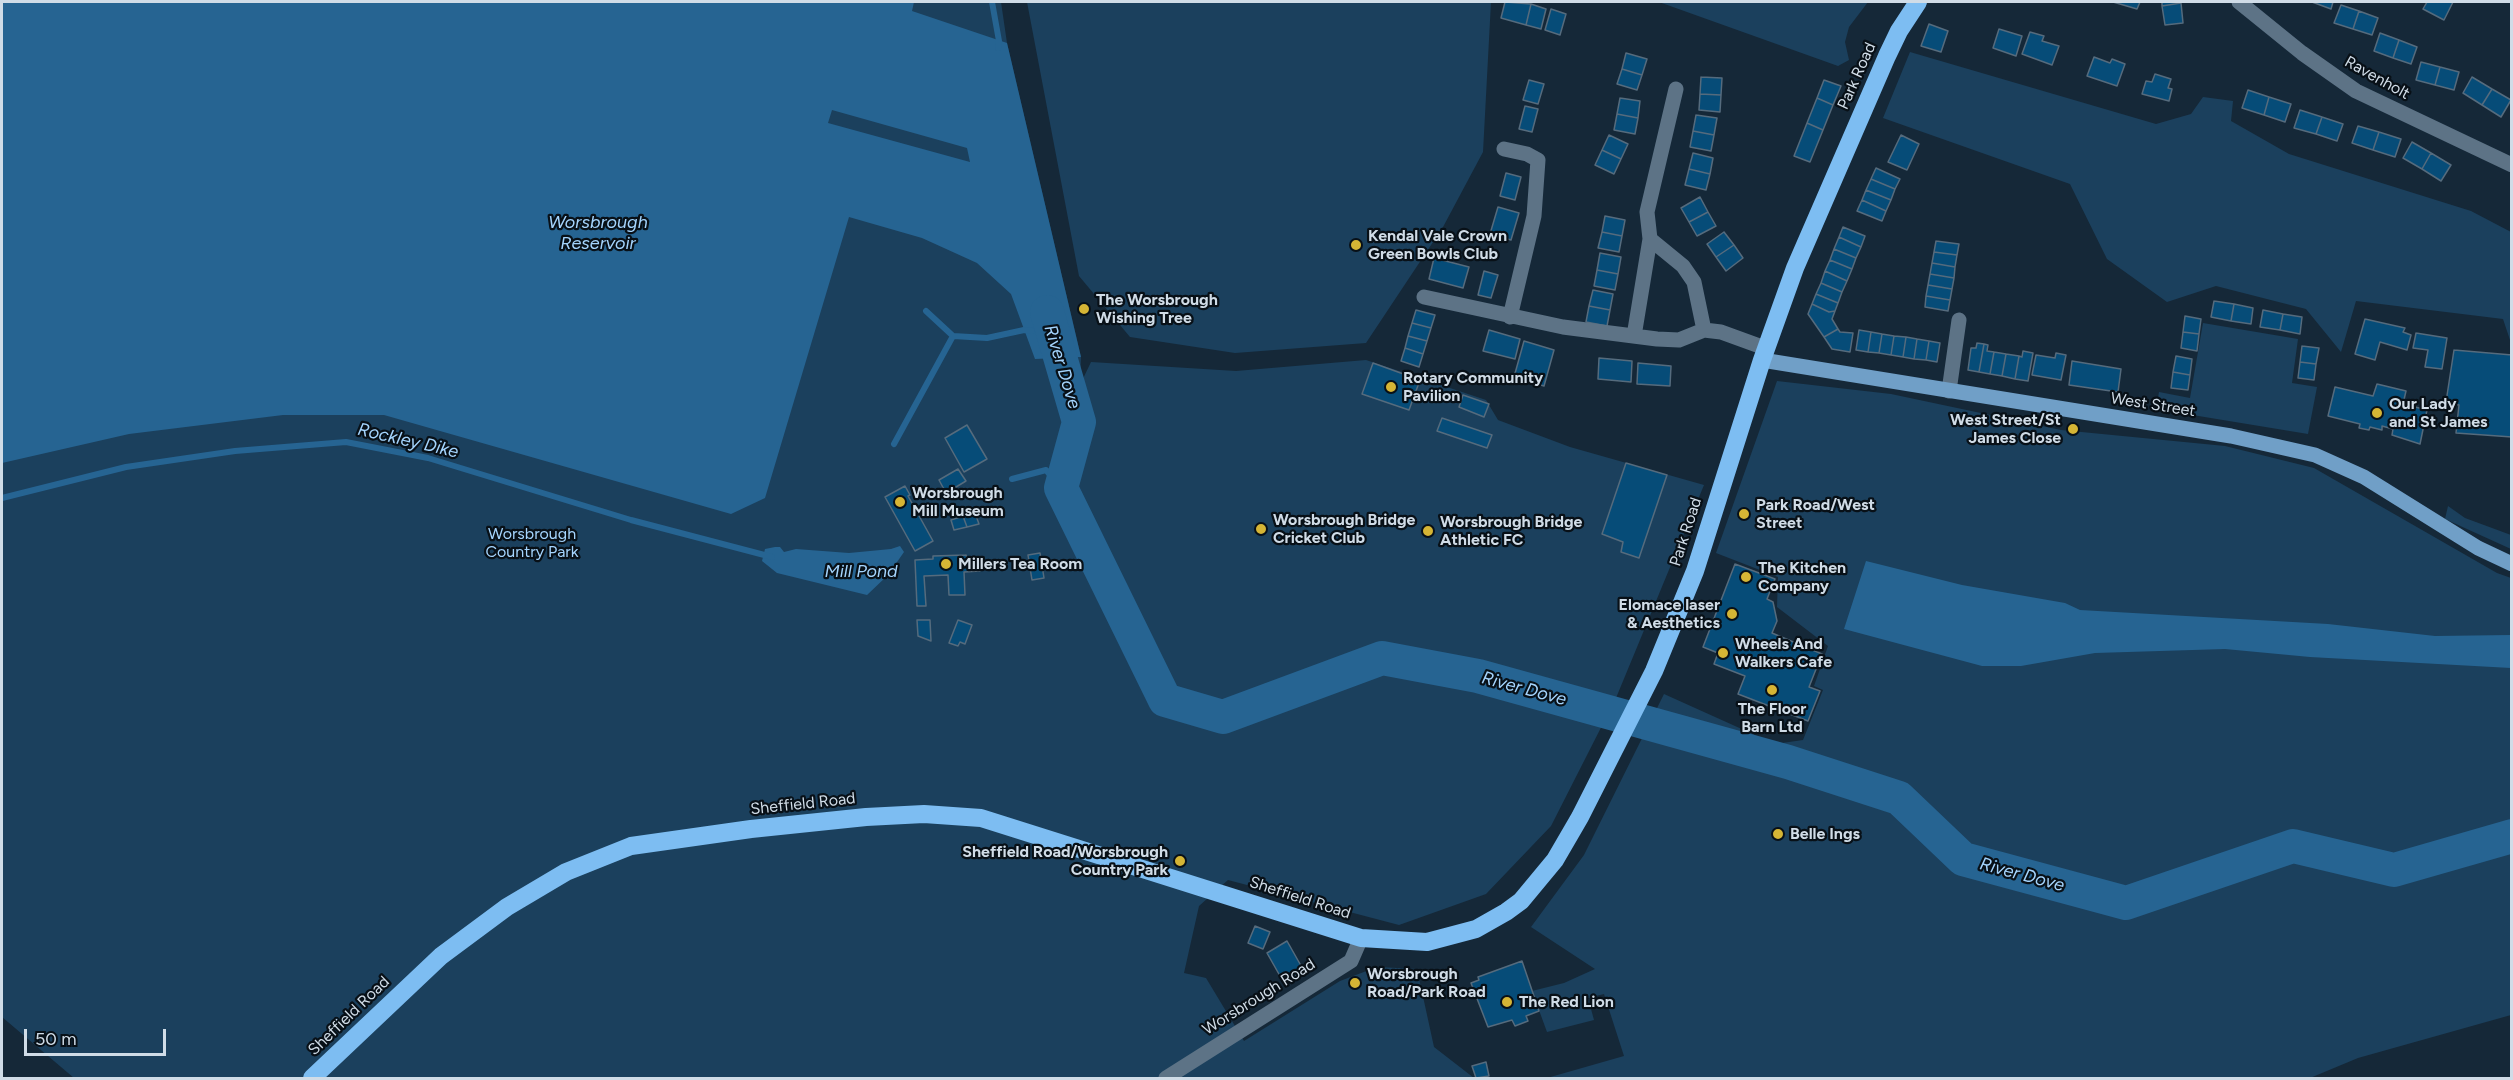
<!DOCTYPE html>
<html>
<head>
<meta charset="utf-8">
<style>
  body { margin:0 }
  #map { position:relative; width:2513px; height:1080px; overflow:hidden; background:#152838; font-family:Figtree,sans-serif }
  canvas { display:block }
  .frame { position:absolute; inset:0; border:3px solid #d0dce7; pointer-events:none }
  .scale { position:absolute; left:24px; top:1029px; width:142px; height:27px; box-sizing:border-box; border:3px solid #d0dce7; border-top:0; padding-left:8px; font-size:18px; line-height:21px; white-space:nowrap; color:#d0dce7; -webkit-text-stroke:4px #081017; paint-order:stroke }
</style>
</head>
<body>
<div id="map">
<canvas width="2513" height="1080"></canvas>
<div class="frame"></div>
<div class="scale">50 m</div>
</div>
<script>
const context = document.querySelector('canvas').getContext('2d');
context.lineJoin = 'round';
function paint(path, color) { context.fillStyle = color; context.fill(path, 'evenodd'); }
const shape = rows => new Path2D(rows.map(r => 'M' + r).join(''));
function trace(path, color, width, dash) { context.strokeStyle = color; context.lineWidth = width; context.lineCap = dash ? 'butt' : 'round'; context.setLineDash(dash || []); context.stroke(path); }
function write(font, color, halo, rows, align = 'center') {
  context.font = font + ' Figtree,sans-serif'; context.lineWidth = 4.5; context.setLineDash([]); context.textBaseline = 'middle'; context.strokeStyle = halo; context.fillStyle = color; for (const [text, x, y, turn = 0] of rows) {
    context.save(); context.translate(x, y); context.rotate((+turn || 0) * Math.PI / 180); context.textAlign = isNaN(turn) ? turn : align; if (halo) context.strokeText(text, 0, 0); context.fillText(text, 0, 0); context.restore();
  }
}
const green = shape([
  [2,2,1001,2,1007,43,1081,357,1080,385,1091,362,1236,371,1366,360,1486,400,1498,420,1570,447,1704,485,1616,698,1551,826,1486,894,1399,925,1228,880,1199,906,1184,973,1206,978,1244,1041,1340,981,1377,967,1417,969,1434,1047,1474,1078,74,1078,2,1017],
  [1027,2,1491,2,1483,152,1443,227,1366,343,1235,353,1130,337,1079,276],
  [1659,2,1868,2,1849,27,1845,42,1849,60,1838,66],
  [1910,52,2156,124,2191,114,2203,97,2233,101,2231,121,2289,154,2471,211,2511,232,2511,343,2503,319,2356,301,2341,352,2306,309,2216,286,2167,302,2107,259,2070,184,1883,118],
  [2203,323,2298,339,2292,383,2317,387,2308,434,2156,409,2159,392,2190,398],
  [1777,381,1891,394,2061,430,2225,446,2314,468,2497,573,2511,578,2511,1015,2358,1058,2310,1078,1547,1078,1624,1056,1604,994,1588,998,1594,1020,1547,1032,1532,991,1564,983,1595,969,1531,927,1584,855,1664,694,1775,744,1803,740,1823,690,1814,686,1828,646,1777,607,1778,577,1716,553],
  [2448,506,2465,518,2511,535,2511,549,2445,519]
]);
const water = shape([
  [2,2,914,2,912,11,1007,43,1081,357,1035,359,1011,294,977,263,922,238,849,217,765,498,731,514,384,415,283,415,129,434,2,463],
  [832,110,967,148,970,162,828,123],
  [900,546,904,552,888,575,867,595,777,573,762,561,765,549,775,547,780,547,784,552,796,549,849,553,891,549],
  [1866,561,1962,585,2065,603,2080,610,2328,624,2435,636,2511,635,2511,668,2310,657,2225,649,2095,653,2021,666,1982,666,1844,629]
]);
const stream = shape([
  [992,2,999,41,998,48],
  [926,311,953,336],
  [894,444,953,336,987,338,1024,330,1032,331],
  [1012,479,1046,470,1061,488],
  [2,498,126,467,235,451,346,442,428,458,631,520,772,557]
]);
const river = shape([
  [1047,312,1079,422,1061,488,1165,700,1223,717,1382,658,1478,676,1788,762,1899,798,1963,859,2126,903,2293,846,2394,870,2512,836]
]);
const building = shape([
  [1505,2,1531,4,1526,25,1501,18,1505,2],
  [2113,2,2140,2,2137,9,2113,2],
  [2162,2,2181,2,2181,3,2162,6,2162,2],
  [2312,2,2333,2,2331,9,2312,2],
  [2427,2,2453,2,2444,20,2423,9,2427,2],
  [2181,3,2183,23,2165,25,2162,6,2181,3],
  [1531,4,1546,9,1541,29,1526,25,1531,4],
  [2341,5,2359,11,2353,29,2334,23,2341,5],
  [1551,9,1566,14,1560,35,1545,30,1551,9],
  [2359,11,2378,18,2372,35,2353,29,2359,11],
  [1929,24,1948,31,1941,52,1921,46,1929,24],
  [1999,29,2022,36,2016,56,1993,48,1999,29],
  [2030,32,2044,36,2042,41,2059,46,2052,65,2022,54,2030,32],
  [2380,33,2399,40,2393,58,2374,51,2380,33],
  [2399,40,2417,47,2411,64,2393,58,2399,40],
  [1626,53,1647,59,1642,75,1622,69,1626,53],
  [2094,57,2110,63,2112,59,2125,64,2117,86,2087,76,2094,57],
  [2421,62,2440,67,2435,85,2416,80,2421,62],
  [2440,67,2459,72,2454,90,2435,85,2440,67],
  [1622,69,1642,75,1637,90,1617,84,1622,69],
  [2155,74,2171,79,2168,88,2172,89,2169,101,2142,94,2146,81,2152,82,2155,74],
  [1701,77,1722,78,1721,95,1700,94,1701,77],
  [2472,77,2492,89,2482,105,2463,93,2472,77],
  [1529,80,1544,84,1538,104,1523,100,1529,80],
  [1824,80,1841,86,1833,105,1817,98,1824,80],
  [2492,89,2511,100,2501,117,2482,105,2492,89],
  [2248,90,2269,97,2264,115,2242,108,2248,90],
  [1700,94,1721,95,1720,112,1699,110,1700,94],
  [2269,97,2291,104,2285,122,2264,115,2269,97],
  [1620,98,1640,101,1638,118,1617,114,1620,98],
  [1817,98,1833,105,1823,130,1807,123,1817,98],
  [1525,106,1538,109,1532,132,1519,129,1525,106],
  [2300,110,2322,117,2316,134,2294,128,2300,110],
  [1617,114,1638,118,1635,134,1614,130,1617,114],
  [1696,115,1717,118,1714,135,1693,131,1696,115],
  [2322,117,2343,124,2337,141,2316,134,2322,117],
  [1807,123,1823,130,1810,162,1794,156,1807,123],
  [2358,126,2379,132,2373,150,2352,143,2358,126],
  [1693,131,1714,135,1711,151,1690,147,1693,131],
  [2379,132,2401,139,2395,157,2373,150,2379,132],
  [1609,135,1628,144,1621,159,1602,150,1609,135],
  [1901,135,1919,144,1907,170,1888,162,1901,135],
  [2412,142,2431,153,2422,169,2403,158,2412,142],
  [1602,150,1621,159,1614,174,1595,165,1602,150],
  [1693,153,1713,158,1710,174,1689,169,1693,153],
  [2431,153,2451,165,2441,181,2422,169,2431,153],
  [1876,168,1900,179,1895,189,1871,179,1876,168],
  [1689,169,1710,174,1706,190,1685,185,1689,169],
  [1506,173,1521,177,1515,200,1500,196,1506,173],
  [1871,179,1895,189,1891,200,1866,190,1871,179],
  [1866,190,1891,200,1886,211,1862,200,1866,190],
  [1700,197,1708,212,1689,222,1681,208,1700,197],
  [1862,200,1886,211,1882,221,1857,211,1862,200],
  [1498,207,1519,213,1511,240,1490,234,1498,207],
  [1708,212,1716,226,1697,236,1689,222,1708,212],
  [1605,216,1625,220,1622,236,1602,232,1605,216],
  [1843,227,1865,236,1861,247,1839,237,1843,227],
  [1602,232,1622,236,1619,252,1598,248,1602,232],
  [1724,232,1734,245,1716,257,1707,244,1724,232],
  [1839,237,1861,247,1856,258,1834,249,1839,237],
  [1936,241,1959,244,1957,255,1934,252,1936,241],
  [1734,245,1743,258,1726,271,1716,257,1734,245],
  [1834,249,1856,258,1852,269,1830,260,1834,249],
  [1934,252,1957,255,1955,267,1932,263,1934,252],
  [1600,253,1621,257,1618,274,1597,270,1600,253],
  [1434,258,1469,267,1463,288,1429,279,1434,258],
  [1830,260,1852,269,1847,281,1825,271,1830,260],
  [1932,263,1955,267,1954,278,1930,274,1932,263],
  [1597,270,1618,274,1615,290,1594,286,1597,270],
  [1484,271,1498,275,1491,298,1478,295,1484,271],
  [1825,271,1847,281,1842,292,1821,283,1825,271],
  [1930,274,1954,278,1952,289,1928,285,1930,274],
  [1821,283,1842,292,1838,303,1816,294,1821,283],
  [1928,285,1952,289,1950,300,1926,296,1928,285],
  [1593,290,1613,294,1610,310,1589,306,1593,290],
  [1816,294,1838,303,1835,311,1829,312,1812,304,1816,294],
  [1926,296,1950,300,1948,311,1925,307,1926,296],
  [2214,301,2234,304,2231,321,2211,317,2214,301],
  [1812,304,1829,312,1835,311,1832,319,1838,329,1824,337,1808,314,1812,304],
  [2234,304,2253,308,2251,324,2231,321,2234,304],
  [1589,306,1610,310,1607,326,1586,322,1589,306],
  [1416,310,1435,315,1431,328,1412,323,1416,310],
  [2263,310,2283,314,2280,330,2260,327,2263,310],
  [2283,314,2302,317,2300,334,2280,330,2283,314],
  [2185,316,2201,319,2199,334,2183,332,2185,316],
  [2365,319,2405,328,2403,332,2411,335,2407,350,2380,342,2375,360,2355,354,2365,319],
  [1412,323,1431,328,1427,341,1408,336,1412,323],
  [1838,329,1840,332,1853,333,1850,352,1832,349,1824,337,1838,329],
  [1489,330,1520,339,1515,359,1483,351,1489,330],
  [1859,330,1871,332,1868,352,1856,350,1859,330],
  [1871,332,1882,334,1879,353,1868,352,1871,332],
  [2183,332,2199,334,2197,351,2181,348,2183,332],
  [2416,333,2447,338,2442,369,2425,367,2428,350,2413,348,2416,333],
  [1882,334,1894,336,1891,355,1879,353,1882,334],
  [1408,336,1427,341,1423,354,1405,348,1408,336],
  [1894,336,1906,337,1903,357,1891,355,1894,336],
  [1906,337,1917,339,1914,359,1903,357,1906,337],
  [1917,339,1929,341,1926,360,1914,359,1917,339],
  [1524,341,1554,350,1544,386,1514,377,1524,341],
  [1929,341,1940,343,1937,362,1926,360,1929,341],
  [1977,343,1984,344,1979,372,1968,370,1971,348,1976,348,1977,343],
  [1984,344,1988,345,1987,351,1994,352,1990,374,1979,372,1984,344],
  [2302,346,2319,348,2316,364,2300,362,2302,346],
  [1405,348,1423,354,1419,367,1401,361,1405,348],
  [2454,350,2512,355,2512,437,2456,433,2459,405,2446,402,2454,350],
  [2023,351,2033,353,2028,381,2015,379,2019,356,2022,357,2023,351],
  [1994,352,2006,354,2002,376,1990,374,1994,352],
  [2056,353,2066,355,2061,380,2032,375,2036,355,2055,358,2056,353],
  [2006,354,2019,356,2015,379,2002,376,2006,354],
  [2176,356,2192,359,2190,375,2173,372,2176,356],
  [1599,358,1632,361,1631,382,1598,379,1599,358],
  [2072,361,2121,369,2118,392,2069,385,2072,361],
  [2300,362,2316,364,2314,380,2298,378,2300,362],
  [1373,363,1420,380,1409,410,1362,394,1373,363],
  [1638,363,1671,366,1670,386,1637,384,1638,363],
  [2173,372,2190,375,2188,390,2171,388,2173,372],
  [2377,384,2406,391,2403,404,2427,410,2420,444,2392,435,2393,429,2382,426,2382,430,2370,427,2369,430,2359,428,2360,424,2328,416,2335,387,2373,396,2377,384],
  [1463,395,1489,404,1484,417,1459,407,1463,395],
  [1442,418,1492,435,1487,448,1437,431,1442,418],
  [967,425,987,459,964,472,945,438,967,425],
  [1626,463,1667,475,1639,558,1621,552,1623,542,1602,534,1626,463],
  [958,469,966,481,946,493,939,480,958,469],
  [905,486,910,495,908,496,933,541,915,551,885,497,905,486],
  [975,513,979,524,967,527,963,516,975,513],
  [963,516,967,527,954,530,951,520,963,516],
  [1040,553,1044,578,1032,580,1028,555,1040,553],
  [966,555,967,558,979,557,980,571,964,572,965,595,949,595,948,575,924,576,926,606,917,606,915,560,933,559,933,556,966,555],
  [1735,564,1775,579,1767,599,1773,602,1777,621,1772,633,1822,654,1809,687,1820,691,1808,721,1738,694,1745,676,1714,664,1718,653,1703,647,1735,564],
  [917,620,930,620,931,641,918,636,917,620],
  [958,620,972,625,965,644,960,642,958,646,949,643,958,620],
  [1255,926,1270,932,1263,949,1248,943,1255,926],
  [1287,941,1304,971,1284,983,1267,953,1287,941],
  [1522,961,1539,1011,1526,1016,1528,1021,1515,1026,1512,1020,1488,1027,1471,983,1479,980,1478,977,1522,961],
  [1486,1062,1489,1076,1476,1078,1472,1066,1486,1062]
]);
const minor = shape([
  [2239,2,2302,53,2356,91,2512,165],
  [1676,89,1647,212,1650,239,1683,266,1694,282,1704,330],
  [1504,149,1527,154,1538,160,1534,216,1510,317],
  [1424,297,1563,327,1657,339,1679,340,1704,330,1721,332,1765,348],
  [1634,336,1650,239],
  [1949,391,1959,320],
  [1166,1078,1351,961,1361,938]
]);
const major = shape([
  [1762,360,2231,436,2315,455,2364,477,2478,548,2512,564]
]);
const highway = shape([
  [312,1078,441,956,507,907,566,872,631,846,751,829,866,817,924,814,981,818,1361,938,1427,942,1476,929,1506,912,1521,901,1555,860,1580,817,1654,671,1695,571,1762,360,1795,268,1887,56,1899,31,1918,2]
]);
const markers = [
  [1356,245,6,"#d5b535"],
  [1084,309,6,"#d5b535"],
  [1391,387,6,"#d5b535"],
  [2377,413,6,"#d5b535"],
  [2073,429,6,"#d5b535"],
  [900,502,6,"#d5b535"],
  [1744,514,6,"#d5b535"],
  [1261,529,6,"#d5b535"],
  [1428,531,6,"#d5b535"],
  [946,564,6,"#d5b535"],
  [1746,577,6,"#d5b535"],
  [1732,614,6,"#d5b535"],
  [1723,653,6,"#d5b535"],
  [1772,690,6,"#d5b535"],
  [1778,834,6,"#d5b535"],
  [1180,861,6,"#d5b535"],
  [1355,983,6,"#d5b535"],
  [1507,1002,6,"#d5b535"]
];
const streetNames = [
  ["Park Road",1857,76,-66],
  ["Ravenholt",2377,78,29],
  ["West Street",2153,405,9],
  ["Park Road",1686,532,-72],
  ["Sheffield Road",803,804,-6],
  ["Sheffield Road",1300,898,18],
  ["Worsbrough Road",1259,997,-32],
  ["Sheffield Road",349,1016,-44]
];
const poiNames = [
  ["Kendal Vale Crown",1368,236],
  ["Green Bowls Club",1368,254],
  ["The Worsbrough",1096,300],
  ["Wishing Tree",1096,318],
  ["Rotary Community",1403,378],
  ["Pavilion",1403,396],
  ["Our Lady",2389,404],
  ["and St James",2389,422],
  ["West Street/St",2061,420,"right"],
  ["James Close",2061,438,"right"],
  ["Worsbrough",912,493],
  ["Mill Museum",912,511],
  ["Park Road/West",1756,505],
  ["Street",1756,523],
  ["Worsbrough Bridge",1273,520],
  ["Cricket Club",1273,538],
  ["Worsbrough Bridge",1440,522],
  ["Athletic FC",1440,540],
  ["Millers Tea Room",958,564],
  ["The Kitchen",1758,568],
  ["Company",1758,586],
  ["Elomace laser",1720,605,"right"],
  ["& Aesthetics",1720,623,"right"],
  ["Wheels And",1735,644],
  ["Walkers Cafe",1735,662],
  ["The Floor",1772,709,"center"],
  ["Barn Ltd",1772,727,"center"],
  ["Belle Ings",1790,834],
  ["Sheffield Road/Worsbrough",1168,852,"right"],
  ["Country Park",1168,870,"right"],
  ["Worsbrough",1367,974],
  ["Road/Park Road",1367,992],
  ["The Red Lion",1519,1002]
];
const parkNames = [
  ["Worsbrough",532,534],
  ["Country Park",532,552]
];
const waterNames = [
  ["Worsbrough",598,223],
  ["Reservoir",598,244],
  ["River Dove",1062,367,73],
  ["Rockley Dike",408,441,13],
  ["Mill Pond",861,572],
  ["River Dove",1524,689,15],
  ["River Dove",2022,875,15]
];
paint(green, '#1b405d');
paint(water, '#266492');
trace(stream, '#266492', 6);
trace(river, '#266492', 34);
paint(building, '#064c78');
trace(building, '#556b7d', 1.5);
trace(minor, '#5d7386', 15);
trace(major, '#709fc7', 15);
trace(highway, '#7dbdf2', 18);
for (const [x, y, r, color] of markers) { const dot = new Path2D(); dot.arc(x, y, r, 0, 2 * Math.PI); context.fillStyle = color; context.fill(dot); trace(dot, '#081017', 2); }
write('16px', '#d0dce7', '#081017', streetNames);
write('bold 16px', '#d0dce7', '#081017', poiNames, 'left');
write('16px', '#a5d5fe', '#081017', parkNames);
write('italic 18px', '#a4d4fd', '#081017', waterNames);
</script>
</body>
</html>
